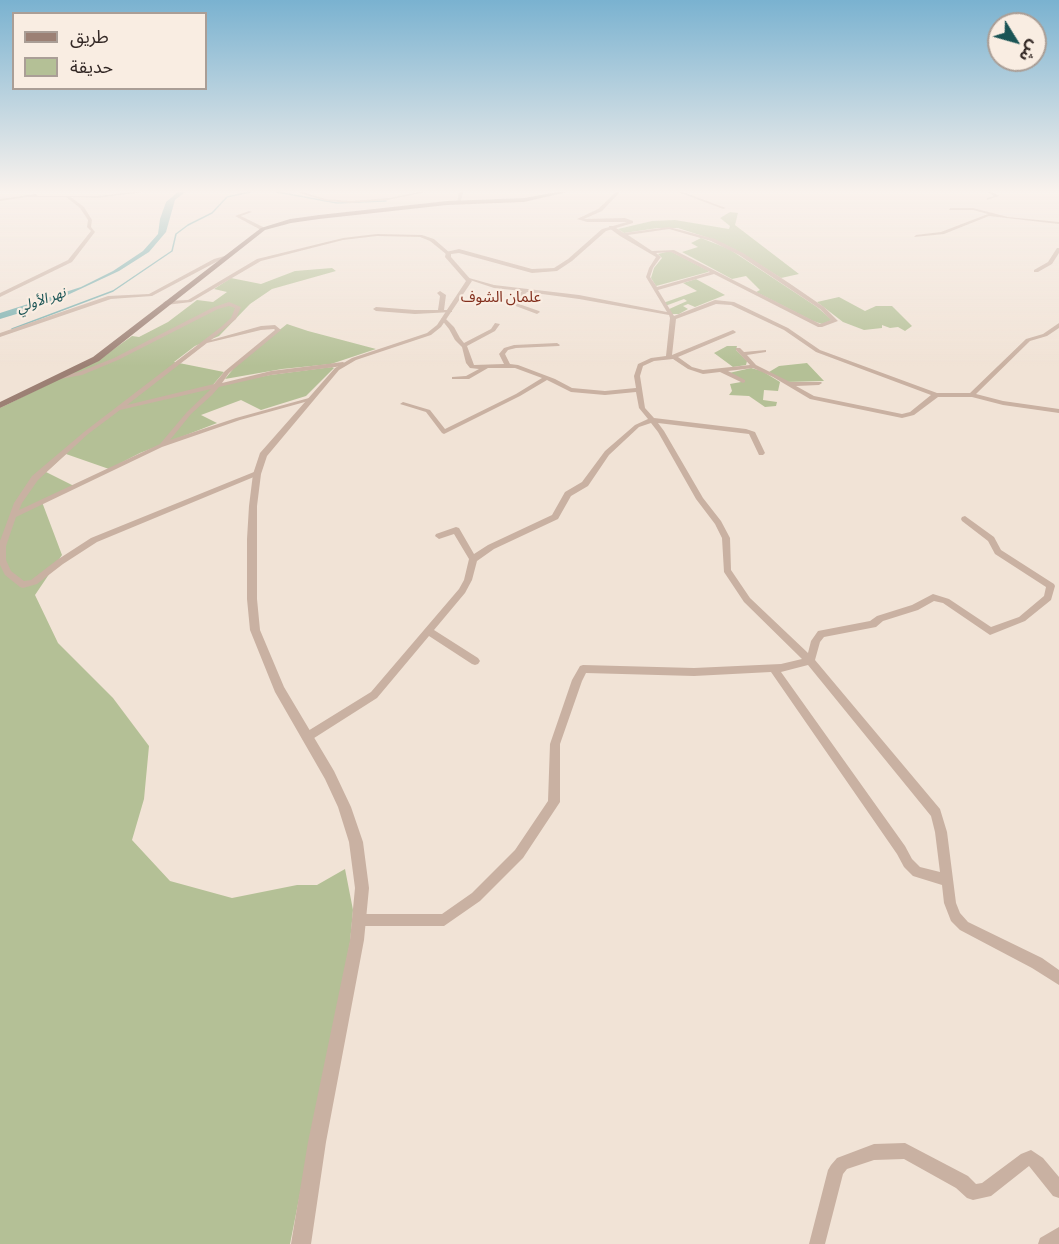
<!DOCTYPE html>
<html>
<head>
<meta charset="utf-8">
<style>
  body { margin:0 }
  #map { position:relative; width:1059px; height:1244px; overflow:hidden; background:#f1e3d6; font-family:Commissioner,"Noto Sans Arabic",sans-serif }
  canvas { display:block }
  .legend { position:absolute; left:12px; top:12px; width:195px; height:78px; box-sizing:border-box; background:#f9ede2; border:2px solid #aa9e96; margin:0; padding:8px 10px; list-style:none; font-size:18px; color:#332825 }
  .legend li { display:flex; align-items:center; gap:12px; height:30px }
  .legend b { width:30px; border:2px solid #aa9e96 }
  .north { position:absolute; left:987px; top:12px; width:60px; height:60px; box-sizing:border-box; background:#f9ede2; border:2px solid #aa9e96; border-radius:50%; rotate:127deg; font-size:16px; font-weight:700; line-height:24px; text-align:center; color:#332825 }
  .north::after { content:''; display:block; margin:auto; width:21px; height:27px; background:#1a5455; clip-path:polygon(50% 0,100% 100%,50% 72%,0 100%) }
</style>
</head>
<body>
<div id="map">
<canvas width="1059" height="1244"></canvas>
<ul class="legend">
<li><b style="height:8px;background:#9c8074"></b>طريق</li>
<li><b style="height:16px;background:#b4c096"></b>حديقة</li>
</ul>
<div class="north">ش</div>
</div>
<script>
const context = document.querySelector('canvas').getContext('2d');
context.lineJoin = 'round';
function paint(path, color) { context.fillStyle = color; context.fill(path, 'evenodd'); }
const shape = rows => new Path2D(rows.map(r => 'M' + r).join(''));
function trace(path, color, width, dash) { context.strokeStyle = color; context.lineWidth = width; context.lineCap = dash ? 'butt' : 'round'; context.setLineDash(dash || []); context.stroke(path); }
function write(font, color, halo, rows, align = 'center') {
  context.font = font + ' Commissioner,"Noto Sans Arabic",sans-serif'; context.lineWidth = 4.5; context.setLineDash([]); context.textBaseline = 'middle'; context.strokeStyle = halo; context.fillStyle = color; for (const [text, x, y, turn = 0] of rows) {
    context.save(); context.translate(x, y); context.rotate((+turn || 0) * Math.PI / 180); context.textAlign = isNaN(turn) ? turn : align; if (halo) context.strokeText(text, 0, 0); context.fillText(text, 0, 0); context.restore();
  }
}
const green = shape([
  [730,212,738,213,735,225,799,274,781,278,736,250,715,240,678,228,658,228,624,233,618,229,652,221,675,220,729,229,730,226,720,218],
  [701,238,729,249,817,307,832,320,822,324,813,321,756,292,760,290,746,276,732,279,682,252,698,247,691,243],
  [670,251,709,271,708,272,656,286,651,278,654,268,662,258,658,254],
  [332,268,336,271,272,289,250,304,219,336,195,346,174,362,224,372,212,386,270,375,332,367,334,368,306,396,261,410,241,400,201,415,217,423,140,453,109,469,66,454,46,472,74,486,42,502,62,555,35,595,58,643,113,698,149,746,144,799,132,840,170,881,232,898,297,885,317,885,345,869,353,910,350,943,290,1244,0,1244,0,408,100,359,132,336,139,337,168,322,197,300,213,302,227,292,214,289,231,278,261,284,295,271],
  [696,279,725,295,695,307,688,304,683,306,688,309,679,314,672,314,667,310,687,301,684,299,665,306,663,303,697,291,683,283],
  [839,297,865,311,876,306,892,306,912,326,905,331,898,327,890,328,882,325,882,328,864,330,843,322,817,302],
  [287,324,308,331,376,349,331,364,282,369,225,379,238,363],
  [727,346,737,346,736,350,747,361,746,365,733,367,714,353],
  [807,363,824,381,785,382,769,372,779,366],
  [751,368,762,371,780,382,778,391,764,390,763,400,777,402,776,406,765,407,749,396,729,395,732,391,730,384,741,382,740,380,729,373]
]);
const water = shape([
  [178,192,185,192,175,200,166,232,149,252,119,271,46,305,0,319,0,313,81,287,113,271,143,251,158,234,160,219,166,202]
]);
const stream = shape([
  [277,192,337,203,386,201],
  [12,329,113,291,172,251,176,234,188,225,212,213,227,197,250,192]
]);
const minor = shape([
  [134,192,143,192,98,198,71,197,84,207,92,220,91,227,95,232,72,262,0,297,0,293,68,260,91,231,87,227,88,220,80,208,66,197,28,197,0,201,0,199,36,194,38,196,98,196,134,192],
  [297,192,302,192,326,199,351,201,388,198,420,192,426,192,388,200,351,203,326,201,297,192],
  [459,192,463,192,461,202,459,203,457,202,459,192],
  [678,192,683,192,726,208,723,209,678,192],
  [988,192,992,192,999,196,987,200,987,198,994,196,988,192],
  [950,208,973,208,1008,217,1059,222,1059,224,989,216,944,234,914,237,916,235,941,232,988,214,973,210,949,210,950,208],
  [249,211,252,212,241,216,265,228,265,230,261,230,235,216,249,211],
  [609,226,613,226,624,233,669,227,715,239,743,253,789,283,824,307,838,321,822,327,818,327,714,274,658,290,674,316,715,300,734,302,788,328,820,350,937,393,970,393,1026,339,1043,334,1059,323,1059,328,1047,336,1030,341,976,394,1003,401,1059,409,1059,413,1003,405,972,397,938,397,914,415,902,418,810,399,773,377,753,368,728,371,745,380,745,382,743,383,720,372,703,374,688,369,673,359,654,361,643,366,640,376,645,408,654,418,746,429,755,432,765,453,763,455,759,455,749,434,658,423,664,431,703,498,721,521,730,538,731,570,750,598,808,653,811,641,818,631,870,621,877,616,912,605,933,594,949,599,991,627,1019,617,1044,596,1046,587,995,554,988,541,962,521,961,519,962,517,965,516,994,537,1001,550,1054,584,1055,586,1051,600,1025,621,990,635,943,603,934,601,918,610,883,621,876,627,824,637,820,642,815,660,940,809,947,832,956,903,960,913,968,922,1042,958,1059,970,1059,985,1032,968,960,930,951,921,944,903,942,885,913,876,904,867,897,854,771,672,694,676,586,673,582,681,560,744,560,802,523,858,480,901,444,926,359,926,355,924,353,920,355,916,359,914,442,914,472,893,515,850,548,801,550,744,572,680,580,666,583,665,694,668,781,664,802,659,744,602,724,572,722,538,715,524,696,499,658,432,651,423,639,427,609,455,588,486,571,496,558,519,494,549,477,561,472,580,465,593,434,630,478,658,480,661,478,664,475,665,472,664,429,636,377,698,311,740,307,742,303,740,302,737,303,734,371,692,459,589,464,580,469,559,454,534,439,539,435,536,436,534,456,527,459,528,474,554,488,545,552,515,565,492,582,482,605,451,635,425,648,419,639,408,636,392,605,395,571,392,547,380,520,396,444,434,442,433,426,412,400,404,403,402,430,410,445,429,516,394,542,378,515,368,488,368,469,379,452,379,452,377,466,376,479,369,470,368,466,363,462,347,455,340,449,329,441,319,444,317,454,327,460,338,464,343,491,329,495,323,500,324,495,331,467,346,474,365,504,364,499,354,504,348,514,345,557,343,560,345,559,346,516,348,508,350,505,354,510,364,518,365,555,379,572,388,605,391,636,388,634,376,638,364,651,358,666,356,670,318,669,315,579,299,527,292,519,301,519,304,539,311,540,312,537,314,513,305,513,301,522,291,494,288,467,279,469,278,494,285,579,295,667,312,646,277,649,268,656,257,620,236,609,228,609,226],
  [669,229,711,241,739,255,820,309,831,320,820,324,674,250,652,251,628,235,669,229],
  [671,252,710,272,657,287,650,277,653,268,661,257,656,253,671,252],
  [716,304,731,305,784,330,816,352,931,395,910,412,902,414,814,396,796,386,819,385,822,383,821,382,790,382,756,365,747,355,766,352,766,350,744,352,740,348,736,348,736,350,750,365,703,370,692,367,678,357,735,333,736,332,733,330,672,355,676,319,716,304],
  [808,665,931,816,935,832,940,872,920,867,912,859,905,846,781,672,808,665],
  [377,234,422,235,434,239,450,253,446,254,430,241,420,237,377,236,343,240,261,261,191,302,166,305,163,303,166,301,188,300,257,259,343,238,377,234],
  [1057,248,1059,248,1059,253,1052,264,1038,272,1034,272,1034,270,1048,262,1057,248],
  [228,255,230,256,230,257,218,261,152,296,111,299,0,337,0,333,108,296,149,294,214,259,228,255],
  [440,291,446,295,444,310,452,310,452,312,415,314,376,311,373,309,376,307,415,310,438,310,440,296,437,293,440,291],
  [229,302,241,307,236,319,211,340,261,326,275,325,281,330,229,373,222,383,271,371,343,362,346,364,343,366,271,375,219,387,212,395,191,414,170,440,236,418,309,398,312,400,240,420,162,447,16,517,6,546,6,560,11,571,24,581,31,580,57,560,91,538,254,472,260,472,261,474,97,542,63,564,37,584,23,588,20,587,5,575,0,565,0,541,14,503,32,476,84,432,221,327,231,318,235,308,229,306,218,309,118,360,82,375,60,379,57,377,58,376,79,372,114,358,214,307,229,302],
  [274,329,275,330,225,371,214,384,127,405,207,343,261,330,274,329],
  [211,389,187,412,160,444,19,510,22,503,38,480,88,434,120,410,211,389],
  [905,1143,968,1176,976,1184,982,1183,1021,1154,1031,1150,1043,1158,1059,1177,1059,1198,1053,1196,1029,1166,991,1196,973,1200,967,1198,956,1188,904,1159,874,1160,847,1169,843,1174,825,1244,809,1244,828,1170,831,1165,837,1158,874,1144,905,1143],
  [1059,1227,1059,1244,1038,1244,1040,1238,1059,1227]
]);
const tertiary = shape([
  [616,192,620,192,602,211,584,219,625,218,633,221,633,223,606,231,572,261,557,271,532,273,459,253,451,254,451,257,472,281,441,327,431,335,356,360,339,370,267,456,261,474,257,506,257,599,260,630,284,687,334,771,351,807,363,842,369,888,364,940,326,1142,311,1244,291,1244,308,1142,350,940,355,888,349,842,338,807,325,779,275,692,250,630,247,599,247,539,249,506,253,474,260,453,335,368,352,358,427,333,437,325,466,281,445,257,446,252,459,249,532,269,554,268,568,259,602,229,627,222,587,222,577,219,598,209,616,192]
]);
const secondary = shape([
  [558,192,567,192,524,202,447,205,319,219,291,223,265,230,99,361,0,408,0,402,93,357,261,228,290,219,319,215,447,201,524,198,558,192]
]);
const farWaternames = [
  ["نهر الأولي",41,300,-19]
];
const farQuarternames = [
  ["علمان الشوف",501,297]
];
paint(green, '#b4c096');
paint(water, '#75aead');
trace(stream, '#75aead', 1.5);
paint(minor, '#c9b1a2');
paint(tertiary, '#c9b1a2');
paint(secondary, '#9c8074');
const sky = context.createLinearGradient(0, 0, 0, 366);
sky.addColorStop(0, '#7ab2d0');
sky.addColorStop(0.52, '#f9f2ed');
sky.addColorStop(1, '#f9f2ed00');
context.fillStyle = sky;
context.fillRect(0, 0, 1059, 366);
write('italic 14px', '#1a5455', '#f9ede2', farWaternames);
write('15px', '#832f1d', '#f9ede2', farQuarternames);
</script>
</body>
</html>
